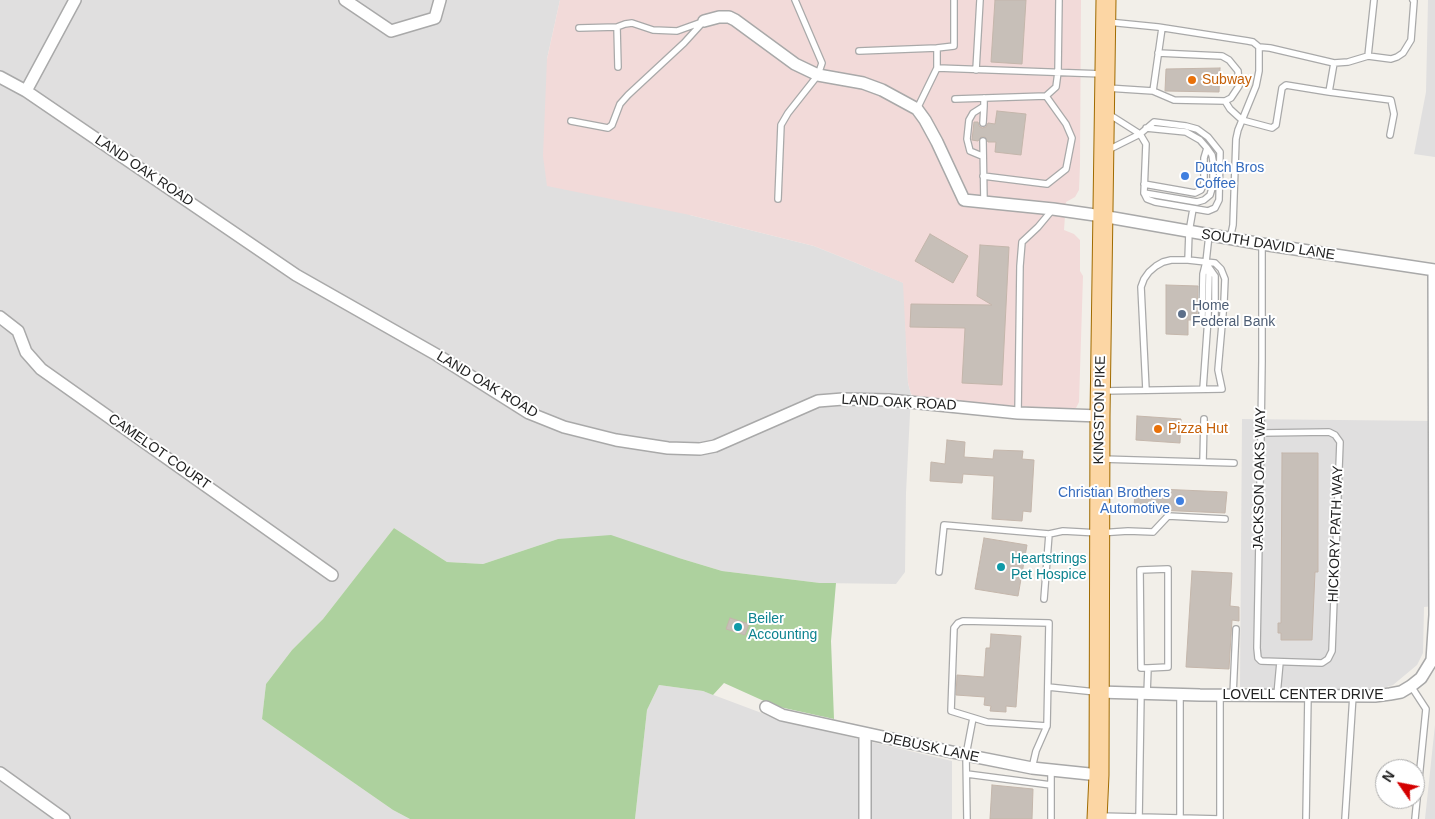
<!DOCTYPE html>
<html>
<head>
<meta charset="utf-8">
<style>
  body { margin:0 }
  #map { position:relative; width:1435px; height:819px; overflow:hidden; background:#f2efe9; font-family:Helvetica,sans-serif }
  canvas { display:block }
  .north { position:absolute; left:1375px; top:759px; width:50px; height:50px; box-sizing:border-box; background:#fff; border:1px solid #a7a7a7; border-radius:50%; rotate:303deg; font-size:14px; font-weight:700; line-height:20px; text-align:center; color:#222 }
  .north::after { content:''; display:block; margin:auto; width:18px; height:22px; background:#d40000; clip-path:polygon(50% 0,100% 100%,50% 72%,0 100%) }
</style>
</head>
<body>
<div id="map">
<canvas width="1435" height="819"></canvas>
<div class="north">N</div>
</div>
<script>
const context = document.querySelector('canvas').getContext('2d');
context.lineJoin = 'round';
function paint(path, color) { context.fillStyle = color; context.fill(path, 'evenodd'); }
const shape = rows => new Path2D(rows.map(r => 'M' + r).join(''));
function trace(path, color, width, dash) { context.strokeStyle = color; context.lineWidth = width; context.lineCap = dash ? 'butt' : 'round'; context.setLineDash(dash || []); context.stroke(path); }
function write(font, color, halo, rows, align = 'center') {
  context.font = font + ' Helvetica,sans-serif'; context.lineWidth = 4; context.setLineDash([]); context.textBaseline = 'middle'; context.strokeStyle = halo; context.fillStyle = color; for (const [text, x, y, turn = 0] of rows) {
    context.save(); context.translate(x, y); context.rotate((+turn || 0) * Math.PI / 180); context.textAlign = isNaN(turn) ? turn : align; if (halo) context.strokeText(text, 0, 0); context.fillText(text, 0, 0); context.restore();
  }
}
const residential = shape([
  [0,0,560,0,547,59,690,215,814,246,854,262,904,283,908,383,911,394,906,493,905,572,896,584,820,583,722,571,679,558,558,539,483,564,447,562,394,528,323,619,292,650,266,684,262,719,393,810,410,819,0,819],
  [1428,0,1435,0,1435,157,1414,154,1426,92],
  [1242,419,1435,421,1435,606,1424,607,1423,653,1417,665,1393,685,1380,689,1267,689,1240,687],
  [659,685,703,691,783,721,952,761,952,819,635,819,647,710],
  [1435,725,1435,819,1425,819]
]);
const commercial = shape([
  [560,0,1081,0,1080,165,1079,190,1075,197,1066,202,1064,230,1074,234,1080,240,1080,271,1083,276,1079,402,1076,408,1069,410,917,398,911,394,908,383,903,283,854,262,814,246,690,215,547,186,543,156,547,59]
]);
const forest = shape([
  [394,528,447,562,483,564,558,539,611,535,679,558,722,571,820,583,836,583,831,641,834,719,775,706,724,683,713,695,703,691,659,685,647,710,635,819,410,819,393,810,262,719,266,684,292,650,323,619]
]);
const building = shape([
  [995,0,1026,0,1022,64,991,62,995,0],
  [1220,68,1219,92,1165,91,1166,69,1220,68],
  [997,111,1026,114,1021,155,995,152,996,142,988,142,985,137,981,137,978,141,972,140,974,122,978,122,979,126,982,128,986,127,988,123,995,124,997,111],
  [930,234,968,256,953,283,915,261,930,234],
  [980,245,1009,247,1002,385,962,383,965,328,910,327,911,304,992,305,977,296,980,245],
  [1166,285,1198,286,1197,320,1188,320,1188,335,1166,334,1166,285],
  [1137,416,1181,419,1180,443,1136,440,1137,416],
  [947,440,965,442,964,457,993,459,994,450,1023,451,1022,459,1034,460,1031,512,1023,511,1022,521,992,519,994,476,963,474,962,483,930,481,931,462,945,464,947,440],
  [1282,453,1318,453,1318,572,1315,572,1312,640,1281,640,1281,633,1278,633,1278,623,1281,623,1282,453],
  [1135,488,1227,492,1225,513,1134,509,1135,488],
  [984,538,1027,545,1018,596,975,589,984,538],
  [1192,571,1232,573,1230,606,1239,607,1239,621,1232,620,1229,669,1186,667,1192,571],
  [730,618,749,624,745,635,726,629,730,618],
  [991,634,1021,636,1016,707,1006,706,1006,712,990,711,991,706,984,705,985,697,956,695,957,675,984,677,986,648,990,648,991,634],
  [992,785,1033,789,1032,819,990,819,992,785]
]);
const lane = shape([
  [1108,22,1158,27,1248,41,1253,42,1259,47,1259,71,1256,86,1238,130,1236,139,1233,225,1230,239],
  [579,28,617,27],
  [1259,47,1270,48,1334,63,1348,62,1368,56,1374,0],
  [937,48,954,46,954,0],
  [859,51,937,48,937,68,1103,74],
  [1368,56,1391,59,1397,57,1403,53,1411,40,1414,1,1413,0],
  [618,67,617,27,625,24,632,23,653,30,677,31,702,22],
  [976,70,980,0],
  [1107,88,1153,91,1174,100,1225,101,1231,98,1239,86,1238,71,1229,60,1222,56,1158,53],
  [1153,91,1162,28],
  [1329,92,1391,100,1394,114,1390,135],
  [955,99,1046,96,1056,87,1058,72,1059,0],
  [1225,101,1230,109,1242,120,1272,128,1276,125,1282,88,1286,85,1329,92,1334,63],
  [917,109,937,68],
  [1107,113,1140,134,1146,144,1144,193,1147,199,1155,202,1208,211,1215,208,1219,200,1220,152,1208,137,1197,129,1186,126,1154,122,1140,134,1108,150],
  [571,121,608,128,612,125,620,104,628,95,684,43,704,21],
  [983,123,984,106],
  [983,141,984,202],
  [982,156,970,151,967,139,969,120,973,113,984,106,984,98],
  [983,176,1047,184,1066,169,1072,138,1066,124,1046,96],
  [1144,184,1195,193,1201,190,1204,183,1204,158,1207,148,1200,140,1186,132,1146,128],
  [1144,193,1197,202,1204,200,1210,195,1213,185,1213,161,1212,155,1207,148],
  [778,199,781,125,788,113,818,75,822,63,795,0],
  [1188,260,1189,232,1193,209],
  [1207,326,1202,319,1203,274,1206,262,1209,235],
  [1207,326,1215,318,1215,276,1208,266],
  [1203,389,1208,318,1209,274,1206,262],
  [1102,391,1222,389,1218,370,1224,302,1225,279,1221,269,1215,263,1188,260,1171,260,1163,262,1156,266,1149,272,1144,279,1141,287,1146,390],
  [1018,413,1020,266,1022,242,1038,227,1053,209],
  [1261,433,1329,432,1335,435,1340,442,1332,651,1328,659,1322,663,1261,661,1258,658,1257,648,1261,433,1262,361,1262,244],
  [1101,459,1234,463],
  [1203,462,1204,419],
  [939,572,944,525,1049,534,1063,531,1099,533,1128,531,1153,532,1168,516,1225,519],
  [1044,599,1049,534],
  [1411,686,1426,709,1415,819],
  [1048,687,1096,692],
  [1147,694,1148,668,1168,667,1168,569,1140,570,1141,668,1148,668],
  [1180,694,1180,818],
  [1233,695,1236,629],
  [1277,695,1280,662],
  [1032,768,1036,751,1047,726,1049,623,963,621,958,623,954,628,951,711,987,722,1047,726],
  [967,774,1051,785],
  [1099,816,1220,819,1220,695],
  [967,819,966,755,973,718],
  [1051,819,1051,770],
  [1139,819,1141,693],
  [1306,819,1308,695],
  [1345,819,1353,695]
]);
const street = shape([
  [345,0,391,31,435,18,440,0],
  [704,21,719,17,729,17,735,20,795,64,818,75,863,83,882,90,917,109,925,120,937,142,964,200,1053,209,1102,216,1262,244,1435,270],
  [0,77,26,91,296,275,437,355,529,413,564,427,616,440,668,448,700,449,715,446,818,401,843,399,889,400,1018,413,1100,416],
  [26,91,75,0],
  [0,317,18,331,26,352,41,369,332,575],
  [1098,692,1200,695,1375,696,1390,694,1401,692,1411,686,1421,678,1432,660,1435,615,1434,270],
  [766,707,782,715,966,755,1032,768,1099,775],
  [865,734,865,819],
  [0,773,64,819]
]);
const primary = shape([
  [1097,819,1099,775,1100,416,1106,0]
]);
const markers = [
  [1192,80,5,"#e8710a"],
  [1185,176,5,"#3f7fe0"],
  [1182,314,5,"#5c6f8a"],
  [1158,429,5,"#e8710a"],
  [1180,501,5,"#3f7fe0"],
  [1001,567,5,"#0f9aa8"],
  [738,627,5,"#0f9aa8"]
];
const foodNames = [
  ["Subway",1202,80],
  ["Pizza Hut",1168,429]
];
const shopNames = [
  ["Dutch Bros",1195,168],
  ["Coffee",1195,184],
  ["Christian Brothers",1170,493,"right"],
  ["Automotive",1170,509,"right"]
];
const streetNames = [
  ["LAND OAK ROAD",144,171,34],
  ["SOUTH DAVID LANE",1268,245,9],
  ["LAND OAK ROAD",487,385,31],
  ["LAND OAK ROAD",899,403,3],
  ["KINGSTON PIKE",1100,410,-89],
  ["CAMELOT COURT",159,452,35],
  ["JACKSON OAKS WAY",1260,479,-89],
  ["HICKORY PATH WAY",1336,534,-88],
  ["LOVELL CENTER DRIVE",1303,695],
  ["DEBUSK LANE",931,748,12]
];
const serviceNames = [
  ["Home",1192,306],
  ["Federal Bank",1192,322]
];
const cultureNames = [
  ["Heartstrings",1011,559],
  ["Pet Hospice",1011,575],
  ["Beiler",748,619],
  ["Accounting",748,635]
];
paint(residential, '#e0dfdf');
paint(commercial, '#f2dad9');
paint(forest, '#add19e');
paint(building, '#c7bfb8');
trace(building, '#c4b6ab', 1);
trace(lane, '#a9a9a9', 8);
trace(street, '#a9a9a9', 14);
trace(primary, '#a06b00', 21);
trace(lane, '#fff', 5.5);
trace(street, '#fff', 11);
trace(primary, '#fcd6a4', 19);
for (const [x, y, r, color] of markers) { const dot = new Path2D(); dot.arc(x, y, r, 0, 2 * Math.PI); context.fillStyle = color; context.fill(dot); trace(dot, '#fff', 2); }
write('14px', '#c56008', '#fff', foodNames, 'left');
write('14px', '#366cbe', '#fff', shopNames, 'left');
write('14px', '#222', '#fff', streetNames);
write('14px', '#4e5e75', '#fff', serviceNames, 'left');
write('14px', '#0d838f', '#fff', cultureNames, 'left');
</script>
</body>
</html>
